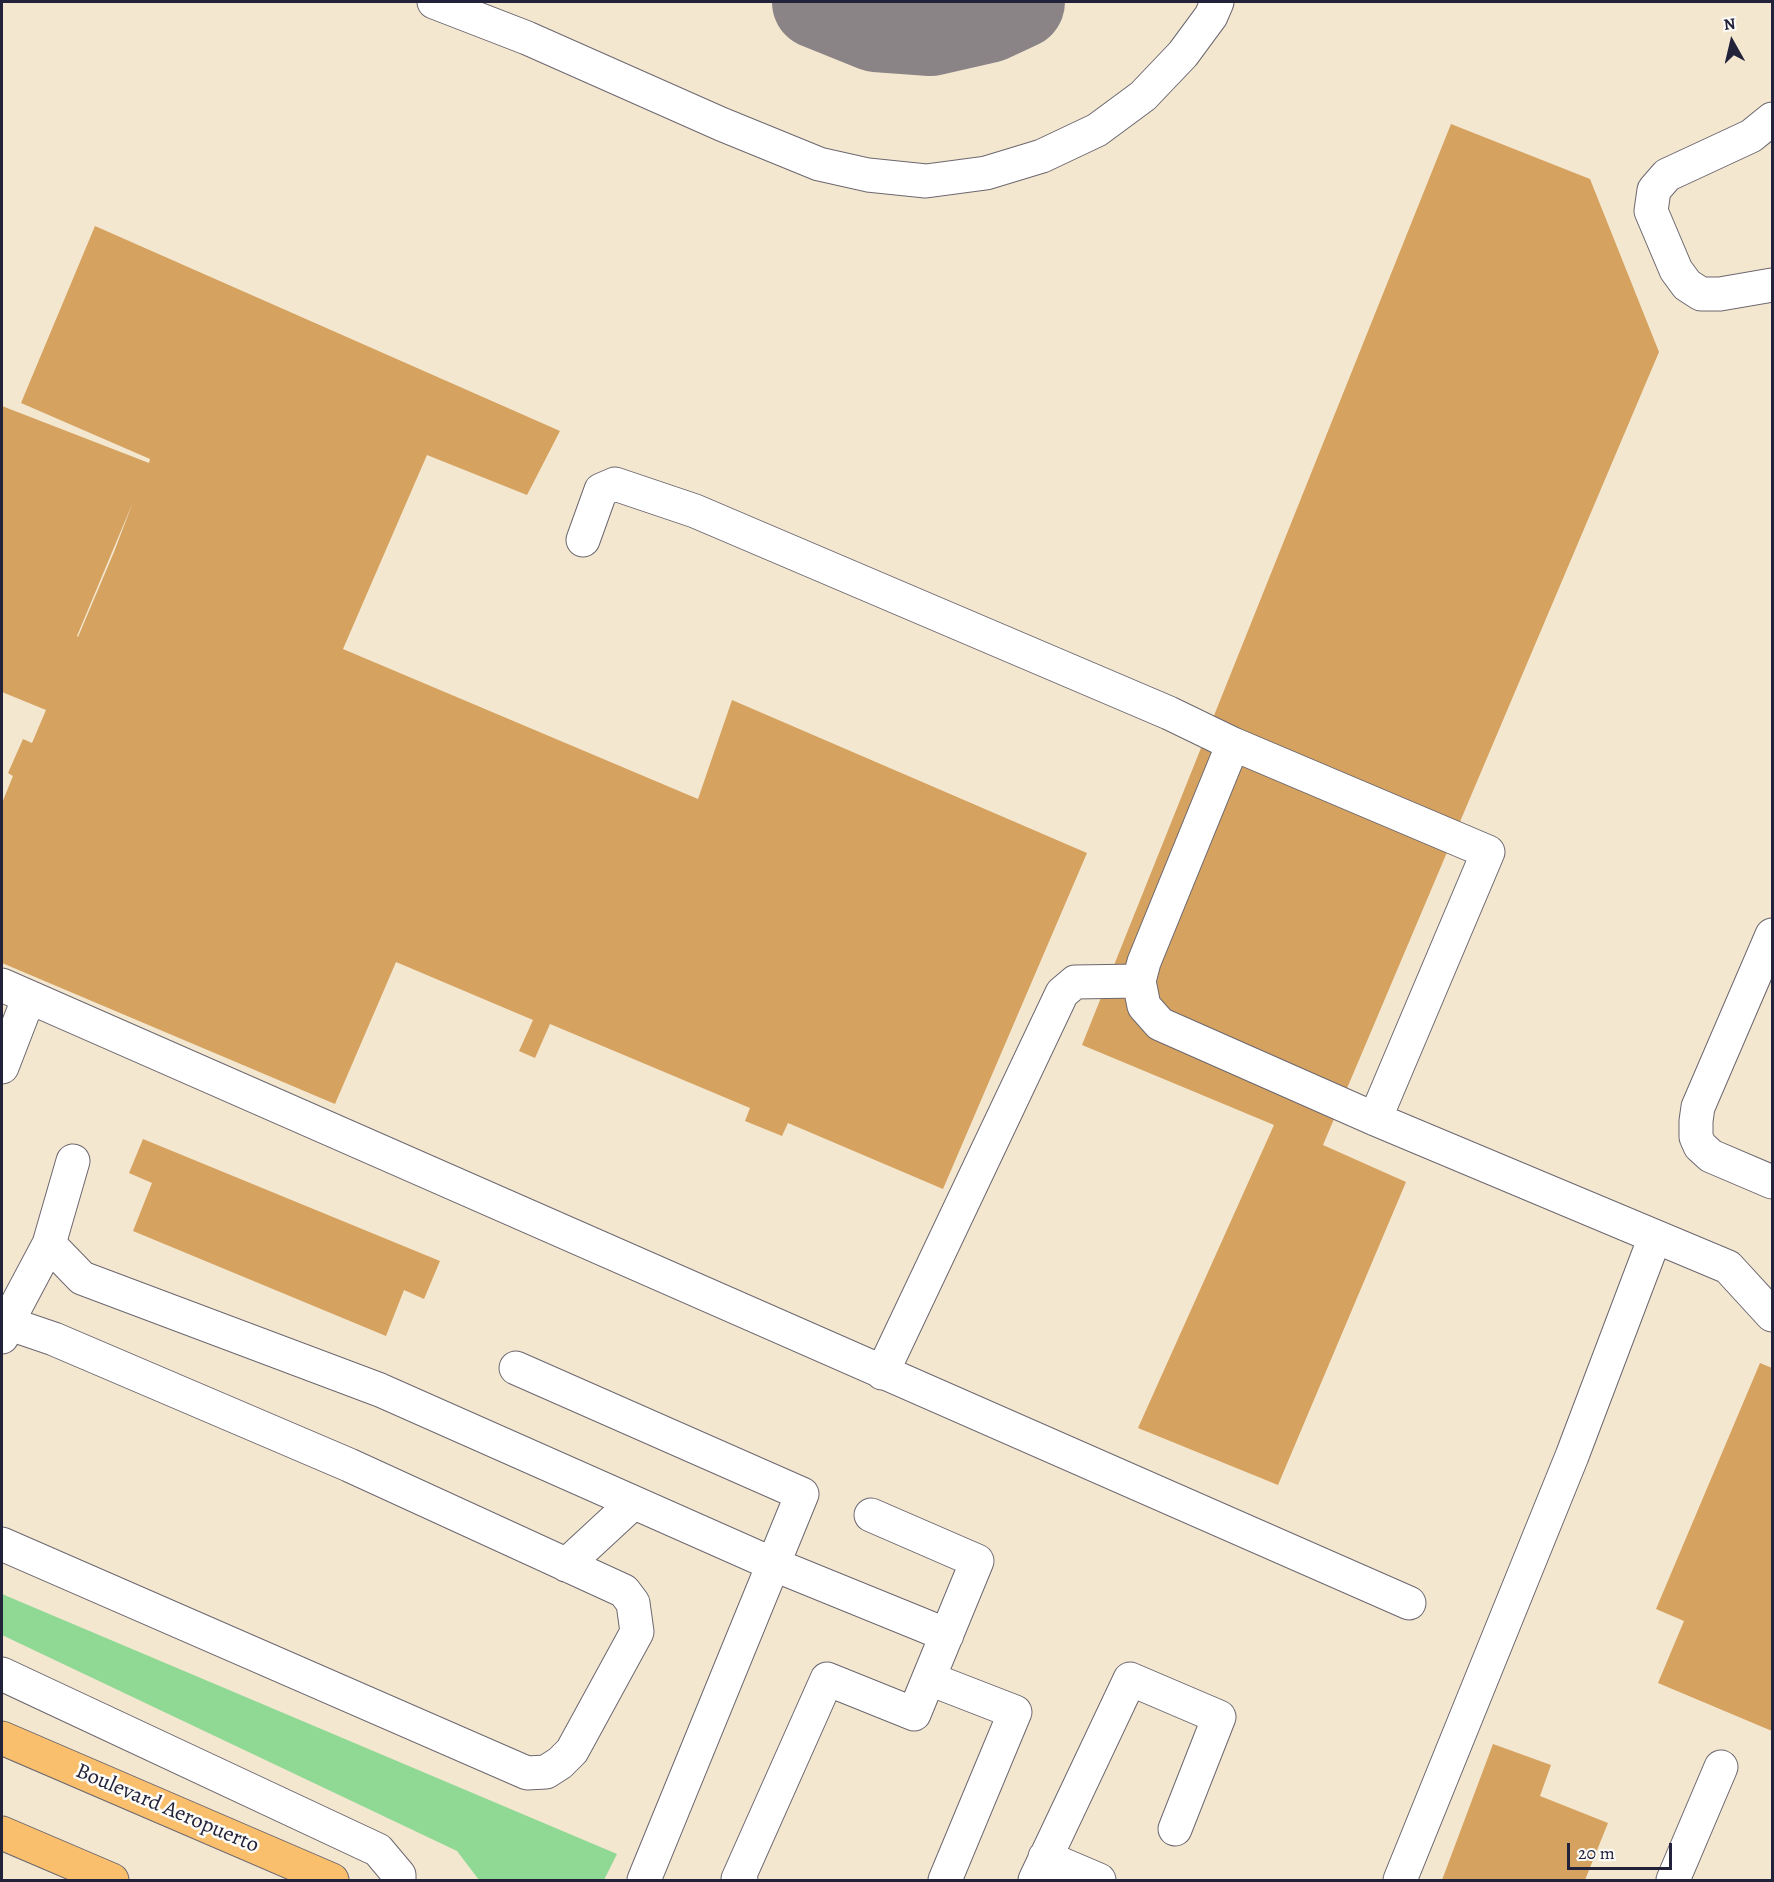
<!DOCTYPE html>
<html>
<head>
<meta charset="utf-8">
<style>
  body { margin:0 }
  #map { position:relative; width:1774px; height:1882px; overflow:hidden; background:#f4e7d0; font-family:Alegreya,serif }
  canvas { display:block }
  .frame { position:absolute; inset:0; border:3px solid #22223b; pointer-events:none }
  .north { position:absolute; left:1702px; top:12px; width:60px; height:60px; -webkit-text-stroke:4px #fdfcf7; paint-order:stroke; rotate:352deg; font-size:16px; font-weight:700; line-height:24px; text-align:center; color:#22223b }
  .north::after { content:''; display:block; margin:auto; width:21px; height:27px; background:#22223b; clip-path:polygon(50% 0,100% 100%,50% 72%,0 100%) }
  .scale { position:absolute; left:1567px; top:1843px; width:105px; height:27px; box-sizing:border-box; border:3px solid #22223b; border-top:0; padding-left:8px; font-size:18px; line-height:21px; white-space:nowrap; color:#22223b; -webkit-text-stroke:4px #fdfcf7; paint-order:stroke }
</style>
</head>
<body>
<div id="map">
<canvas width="1774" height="1882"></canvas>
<div class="frame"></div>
<div class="north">N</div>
<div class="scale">20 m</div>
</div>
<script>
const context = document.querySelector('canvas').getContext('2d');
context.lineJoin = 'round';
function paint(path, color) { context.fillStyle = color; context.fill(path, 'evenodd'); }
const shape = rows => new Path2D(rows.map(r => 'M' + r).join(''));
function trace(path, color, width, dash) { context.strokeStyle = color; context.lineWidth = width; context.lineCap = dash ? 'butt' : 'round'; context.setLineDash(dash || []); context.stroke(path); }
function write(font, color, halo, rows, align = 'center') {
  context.font = font + ' Alegreya,serif'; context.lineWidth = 5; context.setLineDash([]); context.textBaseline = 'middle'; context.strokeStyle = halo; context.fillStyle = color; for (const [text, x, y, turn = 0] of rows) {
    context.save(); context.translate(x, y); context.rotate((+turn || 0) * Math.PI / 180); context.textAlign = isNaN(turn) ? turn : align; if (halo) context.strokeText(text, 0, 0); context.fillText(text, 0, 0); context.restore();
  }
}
const green = shape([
  [2,1594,617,1854,604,1880,479,1880,457,1851,2,1635]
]);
const taxiway = shape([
  [819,2,876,25,931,29,988,16,1018,2]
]);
const building = shape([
  [1451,124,1590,179,1659,352,1323,1145,1406,1182,1278,1485,1138,1428,1274,1125,1082,1045],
  [95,226,560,431,527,495,427,455,343,649,698,799,732,700,1087,853,943,1189,788,1123,782,1136,745,1121,750,1108,550,1024,535,1058,519,1051,533,1020,396,962,335,1104,2,963,2,803,13,776,8,773,23,739,32,743,46,710,2,692,2,406,149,463,150,459,21,403],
  [133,502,114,552,78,637,77,636],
  [143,1139,440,1261,424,1299,404,1290,386,1336,133,1231,152,1183,129,1173],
  [1760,1363,1772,1368,1772,1731,1658,1683,1684,1621,1656,1609],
  [1493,1744,1551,1765,1540,1796,1608,1823,1585,1880,1442,1880]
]);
const minor = shape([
  [434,2,527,38,721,124,819,164,868,175,926,181,986,173,1042,156,1097,130,1143,96,1183,54,1211,16,1217,2],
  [1772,119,1751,136,1667,175,1654,190,1651,211,1676,270,1687,285,1701,294,1720,294,1772,285],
  [583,540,601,490,615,484,695,511,1169,713,1233,744,1144,962,1139,981,1144,1006,1160,1024,1375,1119,1728,1267,1772,1315],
  [1233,744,1488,852,1375,1119],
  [1772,935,1698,1107,1696,1121,1696,1137,1700,1146,1711,1156,1772,1182],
  [2,985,1409,1603],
  [2,1067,29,997],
  [73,1161,49,1244,82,1278,380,1390,775,1565,947,1635],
  [7,1323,49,1244],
  [2,1337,7,1323,54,1339,349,1465,624,1591,633,1603,637,1632,572,1751,560,1763,546,1772,527,1773,2,1544],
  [516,1368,802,1494,644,1880],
  [882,1373,1062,993,1075,982,1139,981],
  [566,1565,633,1503],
  [2,1674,378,1850,399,1875,399,1880],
  [930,1679,1015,1712,945,1880],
  [1045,1857,1099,1880],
  [741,1880,738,1879,827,1679,914,1714,977,1561,871,1515],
  [1035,1880,1130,1679,1219,1717,1175,1829],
  [1400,1880,1572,1456,1655,1237],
  [1673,1880,1721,1767]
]);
const highway = shape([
  [2,1738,332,1880],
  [2,1833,112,1880]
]);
const streetNames = [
  ["Boulevard Aeropuerto",167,1809,23]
];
paint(green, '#8fd995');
trace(taxiway, '#8b8486', 94);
paint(building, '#d5a260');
trace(minor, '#6c676f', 35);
trace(highway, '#6c676f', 35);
trace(minor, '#fff', 33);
trace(highway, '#f9bf6d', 33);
write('22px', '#22223b', '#fdfcf7', streetNames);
</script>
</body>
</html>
